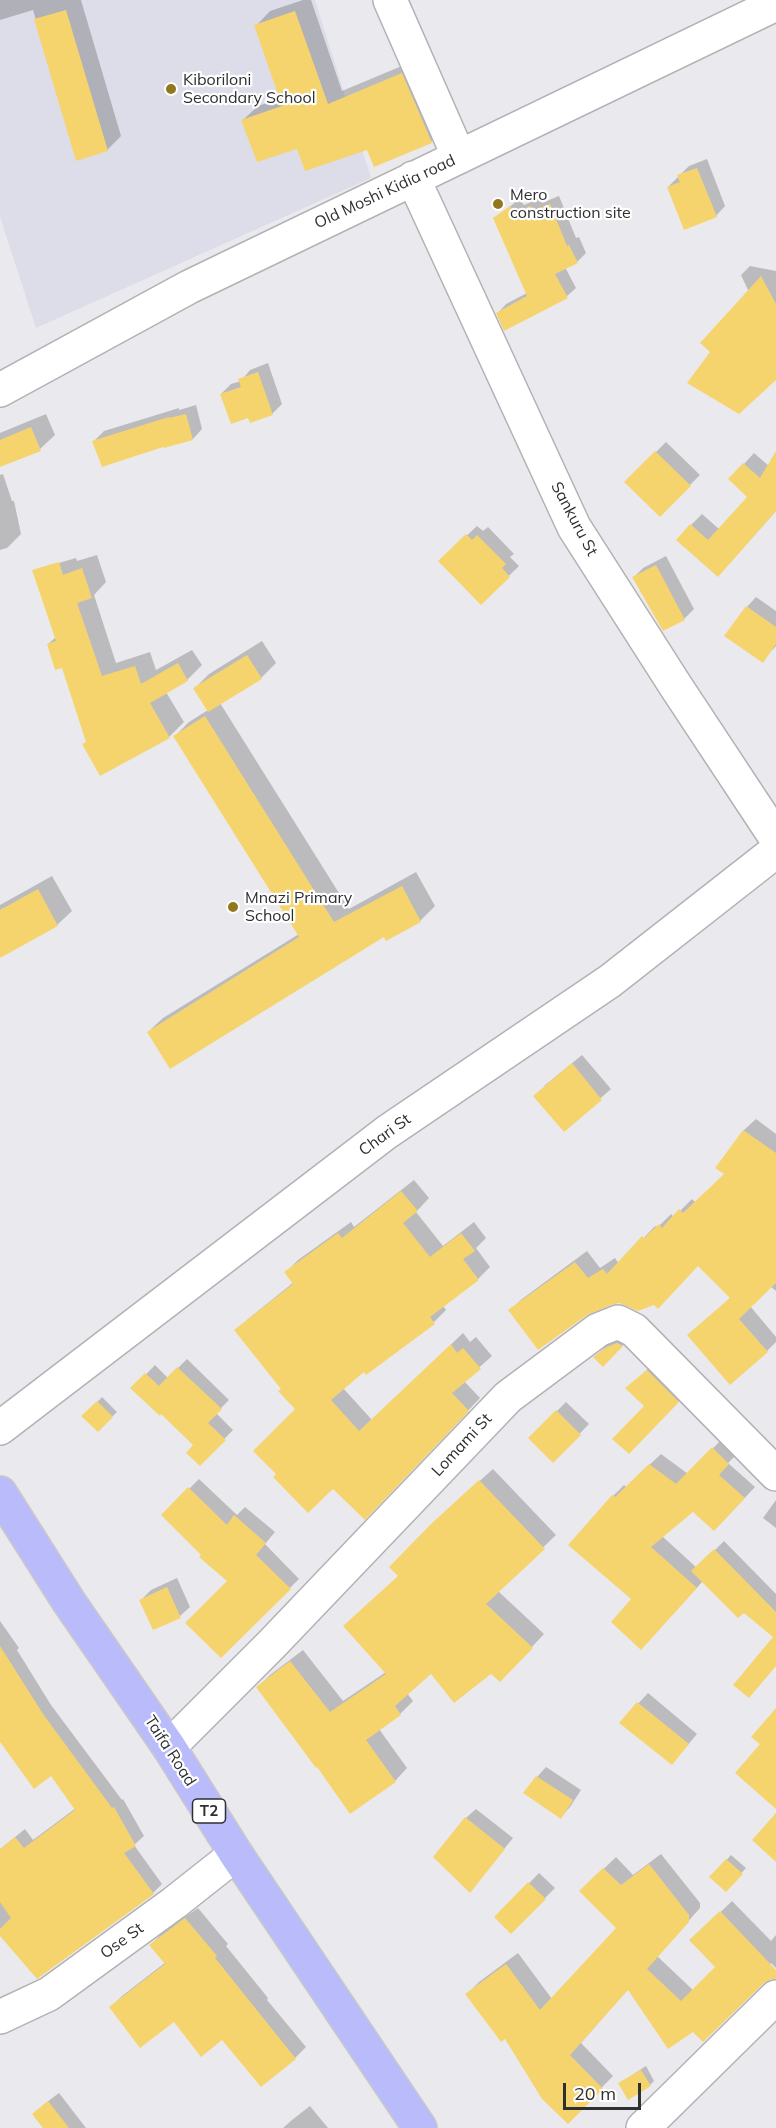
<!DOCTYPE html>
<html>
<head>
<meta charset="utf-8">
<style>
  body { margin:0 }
  #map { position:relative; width:776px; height:2128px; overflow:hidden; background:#eaeaee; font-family:Mulish,sans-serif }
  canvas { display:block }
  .scale { position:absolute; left:563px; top:2083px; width:78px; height:27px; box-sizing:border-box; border:3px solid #2e2f30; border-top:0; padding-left:8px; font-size:18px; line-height:21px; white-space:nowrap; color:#2e2f30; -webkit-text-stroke:4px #fff; paint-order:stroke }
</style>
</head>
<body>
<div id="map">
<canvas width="776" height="2128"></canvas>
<div class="scale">20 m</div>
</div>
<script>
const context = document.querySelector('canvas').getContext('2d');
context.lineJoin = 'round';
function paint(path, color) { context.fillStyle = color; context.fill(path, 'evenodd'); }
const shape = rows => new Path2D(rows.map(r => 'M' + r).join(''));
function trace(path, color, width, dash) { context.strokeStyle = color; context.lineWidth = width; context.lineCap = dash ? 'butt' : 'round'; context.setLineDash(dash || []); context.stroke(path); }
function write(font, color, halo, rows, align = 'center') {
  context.font = font + ' Mulish,sans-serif'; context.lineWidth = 4.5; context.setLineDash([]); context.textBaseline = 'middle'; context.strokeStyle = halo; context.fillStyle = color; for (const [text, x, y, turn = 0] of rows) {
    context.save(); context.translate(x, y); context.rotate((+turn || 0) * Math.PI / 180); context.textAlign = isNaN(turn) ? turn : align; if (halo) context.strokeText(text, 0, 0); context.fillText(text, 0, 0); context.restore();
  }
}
const built = shape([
  [0,0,315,0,371,178,36,328,0,217]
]);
const shadow = shape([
  [0,0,81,0,121,136,107,150,77,159,33,10,0,20],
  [303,0,311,0,342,91,416,60,446,127,431,142,374,165,367,148,298,147,243,120,258,106,281,98,256,26,270,11],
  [707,159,725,206,716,216,668,187,689,166],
  [559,196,576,238,579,237,586,253,577,262,565,267,576,288,567,296,505,329,498,313,506,304,527,293,495,219,519,199,524,205,540,198,542,203],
  [750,266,776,271,776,350,741,275],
  [268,363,282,404,272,414,249,416,221,394,231,384,241,381,250,370],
  [196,405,202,429,193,439,164,445,94,441,104,431,179,408,179,410],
  [46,414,55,435,40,449,0,466,0,433],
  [666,442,700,475,660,515,626,482],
  [754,453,769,466,776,454,776,511,729,564,691,525,702,514,719,529,749,496,744,464],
  [3,474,12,501,14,501,21,534,7,548,0,550,0,475],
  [477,526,483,531,488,527,514,554,510,557,519,566,481,603,440,561],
  [97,555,106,582,94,595,116,663,150,652,156,670,192,650,202,665,187,680,166,692,184,722,169,737,88,741,63,666,48,644,56,637,52,565,76,558,77,561],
  [666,556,694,609,684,619,633,578,643,568],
  [756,597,776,611,776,646,762,661,747,607],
  [262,641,276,663,261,678,220,703,349,909,416,872,435,906,420,921,148,1032,163,1018,299,934,175,736,189,722,208,710,194,689,209,674],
  [52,876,72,911,57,925,0,957,0,905],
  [582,1055,611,1089,564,1130,544,1086],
  [756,1119,776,1134,776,1291,770,1286,750,1306,776,1337,776,1342,767,1351,689,1335,731,1297,698,1264,654,1303,619,1302,510,1310,522,1299,587,1251,600,1268,615,1258,619,1264,655,1226,657,1228,671,1214,674,1217,692,1199,696,1203,726,1174,718,1167,744,1130],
  [414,1180,429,1198,416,1212,443,1246,474,1222,486,1238,476,1248,490,1267,478,1279,443,1306,446,1310,434,1322,366,1373,364,1370,343,1388,372,1420,463,1333,470,1342,476,1337,492,1356,464,1381,480,1398,377,1506,297,1409,283,1389,236,1331,248,1319,294,1282,286,1272,298,1260,351,1222,354,1227],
  [636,1331,618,1351,595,1357,609,1343],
  [662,1356,692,1386,643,1438,646,1406,627,1388],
  [187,1359,229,1400,216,1413,233,1430,200,1464,195,1445,162,1412,133,1388,155,1365,168,1378],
  [102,1397,117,1412,98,1430,84,1416],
  [566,1402,589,1424,553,1461,530,1438],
  [723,1438,739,1452,728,1463,755,1487,725,1519,694,1510,662,1536,697,1568,724,1541,776,1594,776,1666,775,1637,703,1581,652,1637,634,1599,571,1545,613,1496,624,1485,626,1487,661,1454,688,1474],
  [493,1469,556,1535,498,1591,544,1634,512,1668,491,1672,431,1672,407,1693,413,1701,400,1714,379,1729,407,1768,395,1781,258,1687,270,1675,303,1650,343,1701,386,1672,400,1575,446,1511],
  [199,1479,237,1515,245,1507,275,1532,265,1544,299,1579,221,1656,229,1580,163,1515],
  [776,1500,776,1528,763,1518],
  [177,1578,190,1607,180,1616,141,1600,151,1590],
  [0,1621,19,1648,17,1650,51,1705,122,1800,123,1799,144,1836,134,1845,162,1884,153,1893,0,1934,0,1849,25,1829,33,1840,76,1808,52,1774,0,1739],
  [648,1693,697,1734,681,1753,621,1722],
  [546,1767,581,1790,570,1807,561,1817,537,1777],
  [476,1809,513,1838,470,1891,466,1818],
  [661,1854,700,1903,700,1908,657,1956,694,1991,717,1967,703,1929,732,1901,771,1941,776,1935,776,1968,771,1963,769,1965,776,1972,776,1977,770,1978,762,1982,693,2030,629,1988,581,2043,613,2076,568,2122,505,2037,467,1994,479,1982,518,1953,552,1999,618,1928,581,1891,616,1857,633,1875],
  [731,1855,746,1868,726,1890,711,1877],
  [539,1873,555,1888,511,1932,496,1917],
  [198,1908,228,1944,226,1946,268,1998,267,2000,306,2047,295,2058,222,2038,174,2020,111,2007,122,1996,166,1962,151,1945,162,1933],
  [646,2066,654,2081,650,2085,620,2083],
  [59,2093,86,2128,44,2128,43,2105],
  [310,2106,328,2128,283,2128,292,2120]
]);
const building = shape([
  [66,10,108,151,76,161,34,19],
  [295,11,328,104,402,73,432,143,374,167,367,150,305,171,297,149,257,162,241,120,282,106,254,25],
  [697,168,717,217,684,230,667,187,680,182,677,175],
  [550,204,567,246,569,245,578,263,555,274,568,298,504,331,496,313,527,296,493,218,510,206,514,213,531,206,533,211],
  [761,276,776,304,776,380,739,414,687,383,710,352,700,343],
  [258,372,273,415,250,423,248,418,231,424,220,394,241,387,238,379],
  [186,414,193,440,164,448,163,447,102,467,92,441,169,417,169,418],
  [31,427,41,451,0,467,0,440],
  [655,451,691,486,660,517,624,482],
  [776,451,776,511,718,577,676,540,690,524,708,540,747,497,728,479,743,463,760,478],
  [466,534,472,540,477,535,506,564,502,568,510,577,481,605,438,561],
  [59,562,63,575,82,568,92,598,77,603,102,676,135,666,141,684,178,663,188,681,150,703,170,738,100,776,82,744,86,742,62,668,55,670,47,644,56,641,32,570],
  [656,565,685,620,663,631,632,577],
  [746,606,776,627,776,644,763,663,724,636],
  [247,655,262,679,208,712,193,688],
  [205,716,334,922,402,886,421,922,386,941,384,937,170,1069,147,1032,299,937,173,736],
  [38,889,58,926,0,958,0,910],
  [572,1063,602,1100,564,1132,533,1096],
  [743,1130,776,1153,776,1283,739,1319,768,1352,730,1385,687,1335,730,1298,698,1266,658,1309,654,1305,638,1311,619,1303,611,1305,587,1315,538,1350,508,1310,575,1262,588,1278,603,1269,607,1274,642,1236,644,1238,659,1224,662,1228,679,1209,683,1213,724,1174,715,1168],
  [401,1191,418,1211,403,1223,430,1257,461,1233,475,1251,463,1259,479,1280,430,1317,435,1324,366,1375,364,1372,331,1400,359,1431,451,1344,457,1353,463,1348,481,1369,452,1393,469,1411,365,1520,333,1489,308,1513,273,1477,276,1474,253,1451,295,1409,278,1391,281,1389,234,1330,293,1284,284,1272,338,1233,342,1238],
  [617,1343,623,1346,603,1367,593,1357,607,1347],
  [177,1367,222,1409,208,1423,226,1440,200,1466,186,1453,193,1445,161,1414,160,1416,130,1388,145,1373,159,1386],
  [647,1370,679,1402,629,1454,612,1439,644,1406,625,1388],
  [97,1401,113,1417,98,1432,81,1416],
  [556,1410,581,1435,553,1463,528,1438],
  [712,1447,729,1464,719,1475,745,1498,714,1531,693,1512,651,1547,697,1588,641,1650,611,1622,631,1599,568,1545,612,1495,615,1497,649,1464,676,1484],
  [479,1480,545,1549,486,1604,533,1648,500,1682,491,1674,454,1703,431,1674,395,1706,401,1715,366,1740,396,1782,350,1814,317,1767,316,1768,256,1687,290,1661,330,1712,386,1674,343,1626,398,1576,389,1567,431,1524],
  [188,1487,227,1525,234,1515,266,1543,256,1555,291,1589,221,1658,185,1623,227,1581,199,1557,201,1555,161,1515],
  [714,1549,776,1612,776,1666,749,1698,733,1685,773,1637,744,1613,738,1618,691,1571],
  [167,1587,181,1618,153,1630,139,1600],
  [0,1646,43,1714,112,1808,114,1807,136,1846,124,1853,154,1894,37,1979,0,1936,0,1929,11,1918,0,1902,0,1849,15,1837,24,1848,75,1810,51,1776,34,1789,0,1742],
  [637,1702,689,1744,672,1765,619,1723],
  [776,1708,776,1809,735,1773,760,1744,751,1737],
  [536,1776,573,1800,561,1819,523,1793],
  [776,1813,776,1862,752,1840],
  [465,1817,505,1849,470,1893,433,1857],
  [726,1859,743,1874,726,1892,709,1877],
  [649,1864,689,1915,689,1922,647,1969,681,2001,715,1967,689,1940,720,1911,776,1970,776,1979,771,1979,763,1984,703,2042,693,2032,668,2049,628,1990,570,2055,603,2089,568,2124,542,2099,505,2039,501,2042,465,1994,506,1964,540,2010,616,1928,579,1891,603,1868,621,1885],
  [528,1882,546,1899,511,1934,494,1917],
  [185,1918,217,1956,215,1958,296,2059,261,2087,222,2040,201,2057,174,2022,140,2048,109,2007,165,1964,149,1945],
  [641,2070,651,2086,628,2100,618,2083],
  [48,2101,69,2128,43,2128,32,2114]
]);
const minor = shape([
  [390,0,459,157],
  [413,178,574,527,675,685,776,838],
  [0,390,189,287,776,4],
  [0,1428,387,1132,610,981,776,851],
  [169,1747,271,1645,508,1397,598,1330,618,1322,634,1330,776,1474],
  [0,2017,49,1994,174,1903,236,1854],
  [643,2128,776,1997]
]);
const highway = shape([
  [0,1493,69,1602,169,1747,236,1854,420,2128]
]);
const markers = [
  [171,89,6,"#92771d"],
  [498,204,6,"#92771d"],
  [233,907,6,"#92771d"]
];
const shields = [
  [209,1811,33]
];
const shieldNames = [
  ["T2",209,1811]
];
const poiNames = [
  ["Kiboriloni",183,80],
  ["Secondary School",183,98],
  ["Mero",510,195],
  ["construction site",510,213],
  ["Mnazi Primary",245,898],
  ["School",245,916]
];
const streetNames = [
  ["Old Moshi Kidia road",385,192,-25],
  ["Sankuru St",574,519,62],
  ["Chari St",385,1135,-36],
  ["Lomami St",462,1445,-47],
  ["Taifa Road",170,1751,57],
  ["Ose St",122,1941,-36]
];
paint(built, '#dcdde8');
paint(shadow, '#0003');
paint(building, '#f6d46d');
trace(minor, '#b2b2b6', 36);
trace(highway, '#c9c9c9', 36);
trace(minor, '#fff', 33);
trace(highway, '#b9bbfa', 33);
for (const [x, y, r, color] of markers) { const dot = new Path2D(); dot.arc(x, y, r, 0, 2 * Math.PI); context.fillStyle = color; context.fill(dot); trace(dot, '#fff', 2); }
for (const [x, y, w] of shields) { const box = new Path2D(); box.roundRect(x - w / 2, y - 12, w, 24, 4.5); context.fillStyle = '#fff'; context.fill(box); trace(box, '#2e2f30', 1.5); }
write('bold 15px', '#2e2f30', null, shieldNames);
write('16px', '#2e2f30', '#fff', poiNames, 'left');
write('16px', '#2e2f30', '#fff', streetNames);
</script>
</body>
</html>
